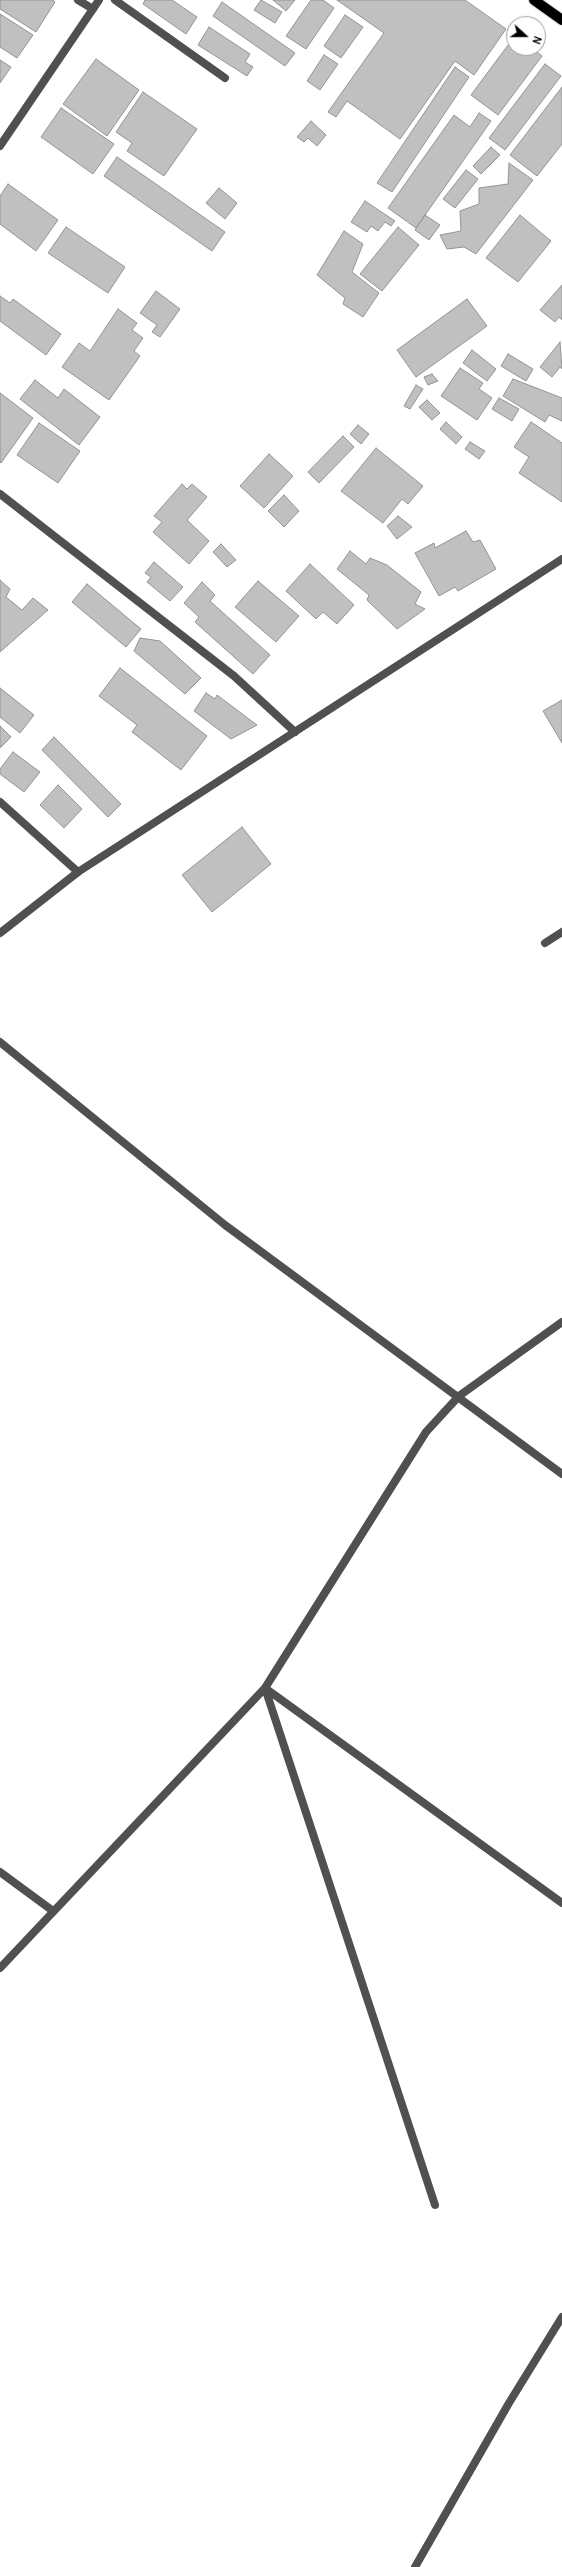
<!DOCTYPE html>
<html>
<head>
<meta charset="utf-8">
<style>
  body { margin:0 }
  #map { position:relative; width:562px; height:2567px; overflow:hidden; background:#fff; font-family:Karla,sans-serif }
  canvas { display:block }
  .north { position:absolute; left:506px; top:16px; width:40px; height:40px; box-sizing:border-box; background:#fff; border:1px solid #999; border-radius:50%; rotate:111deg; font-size:11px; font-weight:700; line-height:16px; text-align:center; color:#000 }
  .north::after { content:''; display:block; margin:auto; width:14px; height:18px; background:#000; clip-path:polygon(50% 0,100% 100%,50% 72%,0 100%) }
</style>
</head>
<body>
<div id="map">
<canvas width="562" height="2567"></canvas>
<div class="north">N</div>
</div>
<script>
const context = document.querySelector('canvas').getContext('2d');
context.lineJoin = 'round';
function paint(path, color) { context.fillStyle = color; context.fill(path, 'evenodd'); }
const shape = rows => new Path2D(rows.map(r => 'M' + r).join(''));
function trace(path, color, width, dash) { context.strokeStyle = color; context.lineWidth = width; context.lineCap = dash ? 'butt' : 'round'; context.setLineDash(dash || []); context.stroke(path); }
const building = shape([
  [0,0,53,0,55,2,36,32,0,9,0,0],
  [145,0,172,0,197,17,186,34,143,4,145,0],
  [261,0,282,12,275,23,254,10,261,0],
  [273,0,295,0,286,11,273,0],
  [311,0,323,0,334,8,306,49,286,36,311,0],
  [337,0,465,0,506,29,474,75,455,61,400,139,347,101,336,117,328,112,384,33,337,0],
  [222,2,295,53,285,66,213,16,222,2],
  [0,14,33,35,17,58,0,47,0,14],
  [345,15,363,27,341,58,324,46,345,15],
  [209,27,250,54,245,62,253,67,247,76,198,45,209,27],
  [514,37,514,48,532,48,542,56,498,115,471,95,514,37],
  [324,55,338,64,320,90,307,81,324,55],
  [96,59,139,90,107,136,63,104,96,59],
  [0,60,11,67,0,83,0,60],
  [545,64,561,76,505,150,489,138,545,64],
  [455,67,469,77,392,192,377,183,455,67],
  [562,87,562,144,537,176,510,155,562,87],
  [143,92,197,129,164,176,127,151,132,143,116,132,143,92],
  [61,108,114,144,93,174,41,137,61,108],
  [479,113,491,121,416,228,388,208,454,115,470,127,479,113],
  [311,121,326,135,317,146,308,138,304,142,297,137,311,121],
  [491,147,500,155,481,174,473,166,491,147],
  [117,157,225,232,212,251,104,176,117,157],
  [509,163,533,180,476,254,464,247,447,249,440,235,461,231,460,211,479,204,479,188,508,184,509,163],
  [466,170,478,179,455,208,443,199,466,170],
  [8,184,58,220,36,251,0,224,0,196,8,184],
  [219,188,237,203,225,219,206,203,219,188],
  [365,201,395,221,391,226,385,222,378,231,371,226,367,232,351,222,365,201],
  [425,215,440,225,429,240,415,230,425,215],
  [520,215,551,241,518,282,486,258,520,215],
  [66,227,125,267,108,293,48,253,66,227],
  [398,227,419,245,382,291,360,274,398,227],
  [344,231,363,244,352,272,379,293,363,317,343,304,345,298,317,275,344,231],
  [562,285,562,320,559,317,555,322,540,310,562,285],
  [156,291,180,309,160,337,152,332,157,325,140,313,156,291],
  [0,296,10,303,13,299,61,334,46,355,0,321,0,296],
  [467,299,487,326,416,377,397,350,467,299],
  [118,309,137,323,132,330,143,338,134,351,140,356,109,400,62,367,79,343,90,351,118,309],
  [560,342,562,369,560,367,552,377,540,367,560,342],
  [472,350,496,369,487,381,463,363,472,350],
  [508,354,533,369,526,381,501,366,508,354],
  [460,368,483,383,479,389,492,398,477,420,441,396,460,368],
  [432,374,438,381,428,385,424,377,432,374],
  [513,379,562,398,562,421,549,415,545,422,503,396,513,379],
  [35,380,58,398,64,389,100,417,79,445,20,399,35,380],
  [416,385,423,389,410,409,404,406,416,385],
  [0,393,33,418,1,463,0,462,0,393],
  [499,398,519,409,512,421,492,409,499,398],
  [427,400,440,413,432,420,419,407,427,400],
  [446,422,462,437,456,444,440,429,446,422],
  [531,422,562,443,562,502,519,473,529,457,514,447,531,422],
  [39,423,80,451,58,483,17,455,39,423],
  [358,425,369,434,361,444,350,434,358,425],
  [343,436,354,447,319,483,308,472,343,436],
  [470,442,485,451,479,459,465,449,470,442],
  [376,448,423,486,408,504,402,499,383,523,341,491,376,448],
  [269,454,293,476,264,508,240,486,269,454],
  [182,484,187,489,192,484,207,497,187,520,209,541,189,564,153,532,162,522,154,516,182,484],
  [284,495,299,511,284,527,268,511,284,495],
  [398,516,412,527,397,539,387,526,398,516],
  [466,531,473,542,480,540,496,569,458,591,455,587,439,596,415,553,434,543,435,548,466,531],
  [221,544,236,560,227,567,213,552,221,544],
  [350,551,366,564,370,558,387,565,421,592,415,604,425,609,397,629,367,600,369,595,337,569,350,551],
  [154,562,183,587,170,601,147,582,151,577,145,573,154,562],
  [310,564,354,605,337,624,323,612,316,619,286,591,310,564],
  [0,580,10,589,6,597,22,610,33,598,48,610,0,652,0,580],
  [258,581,299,616,276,642,235,607,258,581],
  [202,582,215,595,210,601,270,655,253,674,195,622,199,617,184,603,202,582],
  [87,584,141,629,126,647,72,602,87,584],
  [140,638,160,641,201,678,185,694,134,651,140,638],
  [120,668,207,736,181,770,132,732,137,725,99,696,120,668],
  [0,688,34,715,20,733,0,717,0,688],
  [206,693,215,699,217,695,257,725,231,739,194,711,206,693],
  [562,700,562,743,543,711,562,700],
  [0,726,11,737,0,748,0,726],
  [54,737,121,804,108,817,42,750,54,737],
  [13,752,40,772,24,792,0,774,0,769,13,752],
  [58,785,82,809,64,828,40,805,58,785],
  [242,827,271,864,212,912,182,875,242,827]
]);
const service = shape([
  [78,0,93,9],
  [115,0,225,78],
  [0,802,78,872]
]);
const minor = shape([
  [0,494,234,676,295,732],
  [0,933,78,872,562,559],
  [545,943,562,932],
  [0,1042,225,1225,562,1474],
  [0,1872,53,1911],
  [0,1968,265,1688,562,1903],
  [435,2205,265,1688,426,1432,459,1396,562,1322],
  [415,2567,509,2403,562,2317]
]);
const tertiary = shape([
  [0,146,99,0]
]);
const primary = shape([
  [534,0,562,20]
]);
paint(building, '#c0c0c0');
trace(building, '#949494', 1);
trace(primary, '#dbdbdb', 12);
trace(service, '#505050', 8);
trace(minor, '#505050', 8);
trace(tertiary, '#505050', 8);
trace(primary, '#000', 10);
</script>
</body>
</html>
